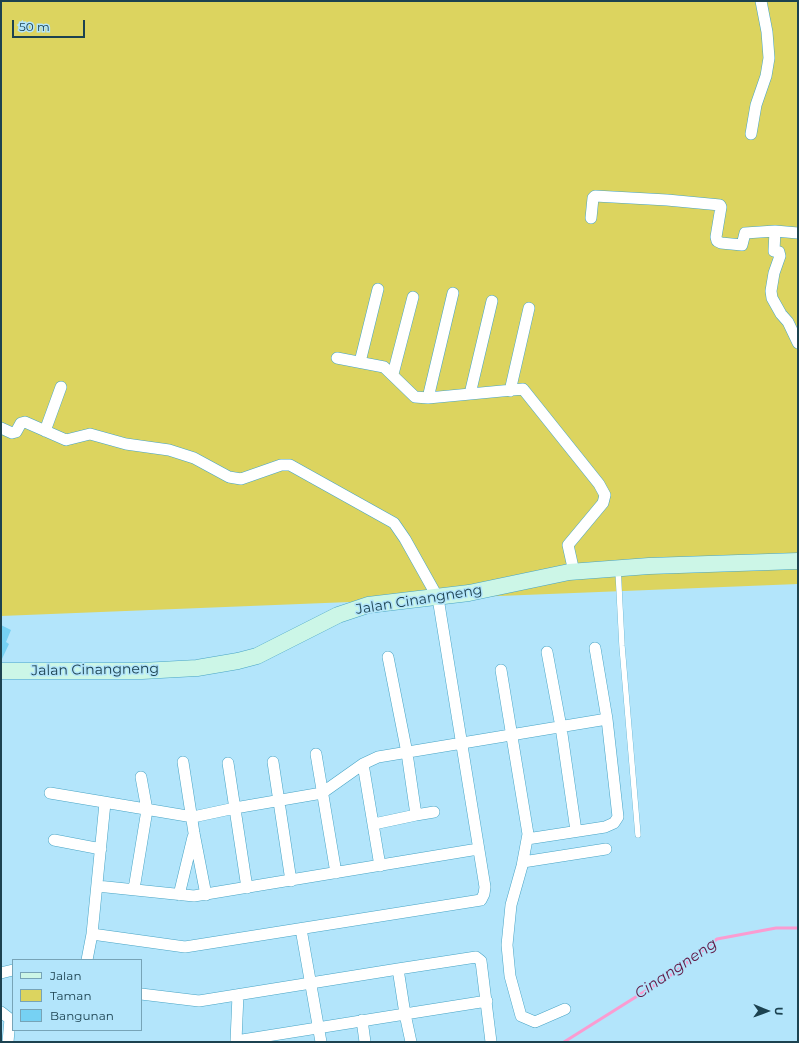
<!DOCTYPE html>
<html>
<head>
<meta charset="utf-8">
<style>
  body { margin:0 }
  #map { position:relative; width:799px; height:1043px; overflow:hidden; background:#b3e5fb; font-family:Montserrat,sans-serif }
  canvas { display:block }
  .frame { position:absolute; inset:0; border:2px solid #1c4250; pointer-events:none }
  .legend { position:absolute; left:12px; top:959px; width:130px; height:72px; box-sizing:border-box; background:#b3e5fb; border:1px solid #77a4b7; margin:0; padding:5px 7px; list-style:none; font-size:12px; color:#1c4250 }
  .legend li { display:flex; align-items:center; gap:8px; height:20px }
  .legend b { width:20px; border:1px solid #77a4b7 }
  .north { position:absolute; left:747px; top:991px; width:40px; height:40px; -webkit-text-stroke:3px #b3e5fb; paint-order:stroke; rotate:91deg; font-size:11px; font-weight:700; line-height:16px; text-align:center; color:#1c4250 }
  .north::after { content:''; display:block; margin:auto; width:14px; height:18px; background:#1c4250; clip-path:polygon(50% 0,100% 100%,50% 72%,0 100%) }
  .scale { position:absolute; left:12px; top:20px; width:73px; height:18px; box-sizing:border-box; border:2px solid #1c4250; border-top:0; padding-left:5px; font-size:12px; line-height:14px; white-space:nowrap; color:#1c4250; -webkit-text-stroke:3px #b3e5fb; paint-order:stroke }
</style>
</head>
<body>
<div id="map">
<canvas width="799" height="1043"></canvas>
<div class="frame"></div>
<ul class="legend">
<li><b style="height:5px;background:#ccf6e7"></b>Jalan</li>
<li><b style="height:11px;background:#dcd45f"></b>Taman</li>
<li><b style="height:11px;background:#76d1f3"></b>Bangunan</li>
</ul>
<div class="north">U</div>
<div class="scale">50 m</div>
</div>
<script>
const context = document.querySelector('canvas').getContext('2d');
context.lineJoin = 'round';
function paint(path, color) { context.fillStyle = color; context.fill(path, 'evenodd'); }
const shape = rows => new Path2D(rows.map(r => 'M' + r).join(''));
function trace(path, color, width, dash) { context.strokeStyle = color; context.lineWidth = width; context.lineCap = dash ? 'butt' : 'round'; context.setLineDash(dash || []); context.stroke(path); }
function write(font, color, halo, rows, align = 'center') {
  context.font = font + ' Montserrat,sans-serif'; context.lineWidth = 3; context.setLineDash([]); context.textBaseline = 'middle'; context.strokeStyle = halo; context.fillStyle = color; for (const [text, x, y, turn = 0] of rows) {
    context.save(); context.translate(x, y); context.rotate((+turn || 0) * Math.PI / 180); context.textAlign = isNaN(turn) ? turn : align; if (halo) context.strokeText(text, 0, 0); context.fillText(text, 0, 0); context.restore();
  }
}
const green = shape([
  [1,1,798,1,798,584,1,616]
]);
const stream = shape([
  [564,1042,674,973,717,939,776,928,798,928]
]);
const building = shape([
  [1,625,11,630,6,642,9,644,1,661]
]);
const lane = shape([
  [618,569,622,646,638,835]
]);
const street = shape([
  [751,134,756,105,766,76,769,58,767,32,761,1],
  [591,218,593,198,595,196,667,200,720,205,721,207,716,237,717,241,721,243,742,245,745,233,775,231,798,233],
  [775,231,774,251,779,252,780,256,774,273,771,291,772,298,781,314,788,322,798,343],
  [337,358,384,367,415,397,428,398,523,389,599,484,605,495,603,503,568,545,574,572],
  [360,362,378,289],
  [393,374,413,297],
  [510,391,529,308],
  [470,394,492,301],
  [428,398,453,293],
  [1,428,12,433,16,432,21,423,25,422,66,440,90,434,126,444,169,450,194,458,229,477,241,479,281,465,290,465,394,523,405,539,438,598,485,887,484,894,481,900,185,947,92,934,105,803],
  [45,431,61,387],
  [547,652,561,727,576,831],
  [501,670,528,834,522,866,511,905,507,945,510,976,521,1016,535,1022,565,1009],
  [316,754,336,873],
  [183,762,194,833,206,895],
  [273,762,291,881],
  [228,763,247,888],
  [363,764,380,866],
  [50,793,193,817,235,808,322,793,363,764,378,757,607,719],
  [416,815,434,812],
  [374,824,416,815,407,753,388,657],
  [527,839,605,827,614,823,618,817,607,719,595,648],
  [54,840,101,849],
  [523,862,606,849],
  [97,886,194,896,478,849],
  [134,889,147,810,141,777],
  [179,895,193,837],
  [301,929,321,1042],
  [87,960,92,934],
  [398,969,476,957,481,961,491,1042],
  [1,973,13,970],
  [141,994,199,1001,398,969,405,1014,236,1041,238,995],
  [1,1012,10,1019,8,1042],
  [362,1020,365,1042],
  [411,1042,405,1014,487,1001]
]);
const secondary = shape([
  [1,671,142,671,197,668,238,661,257,656,338,615,368,605,469,593,569,572,649,566,798,561]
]);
const streetNames = [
  ["Jalan Cinangneng",419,600,-9],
  ["Jalan Cinangneng",95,670,-1]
];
const waterNames = [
  ["Cinangneng",676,969,-34]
];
paint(green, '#dcd45f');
trace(stream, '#fa9cd1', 3);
paint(building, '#76d1f3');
trace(lane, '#48a4c5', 6);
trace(street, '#48a4c5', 12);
trace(secondary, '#48a4c5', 17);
trace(lane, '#fff', 5.5);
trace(street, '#fff', 11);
trace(secondary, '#ccf6e7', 16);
write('14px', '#1c4250', '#b3e5fb', streetNames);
write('italic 15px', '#611a47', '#b3e5fb', waterNames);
</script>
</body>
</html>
